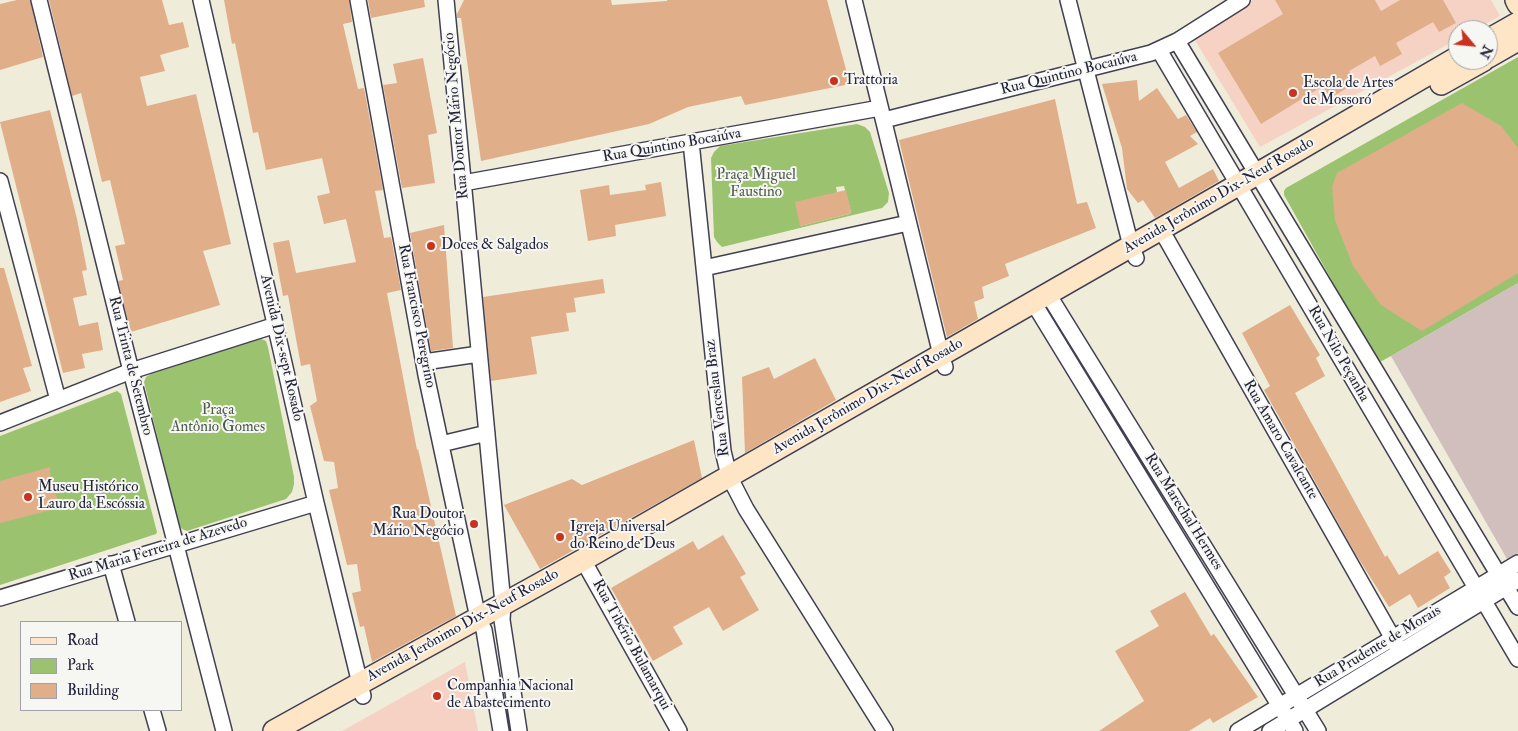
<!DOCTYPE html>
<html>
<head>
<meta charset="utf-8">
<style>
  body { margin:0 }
  #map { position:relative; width:1518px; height:731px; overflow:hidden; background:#efecda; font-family:"IM FELL Double Pica",serif }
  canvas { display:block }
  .legend { position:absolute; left:20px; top:621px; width:162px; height:90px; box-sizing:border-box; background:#f6f6f2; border:1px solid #a1a1a9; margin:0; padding:6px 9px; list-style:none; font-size:15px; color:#22223b }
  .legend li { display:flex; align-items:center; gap:10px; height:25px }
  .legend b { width:25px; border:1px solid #a1a1a9 }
  .north { position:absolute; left:1448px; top:20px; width:50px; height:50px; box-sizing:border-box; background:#f6f6f2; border:1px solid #a1a1a9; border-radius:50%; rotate:118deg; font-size:14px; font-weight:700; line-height:20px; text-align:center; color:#22223b }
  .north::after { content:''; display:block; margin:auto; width:18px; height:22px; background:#c8321e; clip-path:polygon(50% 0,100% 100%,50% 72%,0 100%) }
</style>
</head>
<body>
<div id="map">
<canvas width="1518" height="731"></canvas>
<ul class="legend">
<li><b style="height:6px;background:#fde5c5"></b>Road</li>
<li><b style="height:14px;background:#9bc36f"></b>Park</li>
<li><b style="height:14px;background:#e1ae8a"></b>Building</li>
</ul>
<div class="north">N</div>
</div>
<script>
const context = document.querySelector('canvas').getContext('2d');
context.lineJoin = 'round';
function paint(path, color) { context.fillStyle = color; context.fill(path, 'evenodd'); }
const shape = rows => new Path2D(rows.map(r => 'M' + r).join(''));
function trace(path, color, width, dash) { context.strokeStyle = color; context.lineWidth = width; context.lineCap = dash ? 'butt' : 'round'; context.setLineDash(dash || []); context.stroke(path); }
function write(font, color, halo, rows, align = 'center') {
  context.font = font + ' "IM FELL Double Pica",serif'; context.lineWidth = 4; context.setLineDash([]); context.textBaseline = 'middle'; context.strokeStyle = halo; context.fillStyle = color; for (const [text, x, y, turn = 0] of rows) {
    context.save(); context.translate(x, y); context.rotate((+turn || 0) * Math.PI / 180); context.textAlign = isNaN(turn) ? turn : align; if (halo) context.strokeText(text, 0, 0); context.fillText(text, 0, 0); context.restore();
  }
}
const built = shape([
  [1253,0,1491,0,1500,16,1475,30,1458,30,1458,39,1260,147,1193,37],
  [465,662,478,731,342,731]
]);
const industrial = shape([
  [1518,283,1518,553,1507,559,1391,356]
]);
const green = shape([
  [1518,57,1518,283,1391,356,1378,363,1284,195,1284,191,1286,188],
  [857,124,865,127,870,132,889,193,888,202,882,208,722,247,717,242,714,237,711,158,714,152,720,146],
  [844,186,851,212,849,214,800,226,837,192,836,187],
  [259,338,266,341,268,347,294,477,294,484,292,492,286,499,187,531,182,529,179,525,144,382,146,377,151,374],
  [117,391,121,394,157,532,156,534,0,585,0,436]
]);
const building = shape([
  [17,0,30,0,43,57,0,70,0,4],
  [49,0,162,0,169,25,183,22,189,47,160,55,165,71,140,77,147,106,196,94,231,244,203,251,220,305,131,332,118,281,123,280,115,246,125,244,110,180,102,182,81,93,72,96],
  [224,0,349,0,352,22,343,24,358,89,364,88,383,190,375,191,384,238,391,237,401,290,387,293,417,450,418,449,456,616,372,662,364,626,360,627,352,593,361,591,357,564,347,565,329,490,338,488,334,462,324,461,310,406,317,401,310,364,301,366,288,295,283,296,273,243,289,240,296,273,356,262,346,219,324,224,317,196,330,193,322,158,266,170,258,132,253,133,235,43,232,44],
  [368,0,424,0,425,7,371,18],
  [464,0,611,0,612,5,667,1,667,0,827,0,850,84,745,105,741,96,688,107,649,124,481,161,461,18,457,18,457,14],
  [1275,0,1375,0,1381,11,1400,0,1443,0,1456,23,1439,32,1433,22,1396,43,1402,54,1380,66,1375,56,1349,71,1356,83,1330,98,1323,86,1261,124,1218,53,1283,14],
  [423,58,437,133,428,135,435,183,402,188,383,85,397,83,393,64],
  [1137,80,1139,101,1157,88,1178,119,1186,115,1197,132,1190,136,1198,144,1165,162,1179,188,1213,169,1219,181,1155,218,1143,200,1138,203,1127,189,1122,148,1102,84],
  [1055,99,1077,204,1087,202,1096,228,1005,264,1009,276,982,287,984,298,974,302,978,319,947,337,937,297,899,140],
  [1462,103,1501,126,1518,148,1518,273,1422,331,1381,305,1353,266,1335,220,1332,187,1337,173],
  [50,110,77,219,87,270,82,271,87,295,73,298,79,326,98,322,103,350,82,354,85,368,63,373,0,122],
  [661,182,666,216,615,225,616,236,588,241,580,190,609,185,610,195,646,190,645,185],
  [846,190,851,212,849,214,800,226,795,202],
  [444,225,453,348,431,351,410,233],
  [0,268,4,268,32,366,23,368,31,391,0,402],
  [603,279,605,293,574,298,576,312,566,313,569,331,531,337,537,374,491,381,483,297],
  [1290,305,1320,355,1316,358,1325,376,1295,393,1385,557,1387,555,1399,575,1438,551,1451,572,1444,577,1450,588,1418,608,1410,594,1389,607,1355,553,1264,390,1270,386,1242,333],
  [815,358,836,400,745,453,742,377,769,367,774,379],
  [694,440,702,478,540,569,504,505,572,479,582,485],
  [50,467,51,487,63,507,0,523,0,481],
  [723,535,746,574,740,577,759,610,723,631,709,607,673,627,683,644,653,661,611,588,693,541,698,550],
  [1185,592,1211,636,1214,634,1258,697,1213,723,1210,718,1189,731,1099,731,1144,701,1115,651,1159,626,1150,611]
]);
const street = shape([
  [39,0,134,383,224,731],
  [201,0,316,503,363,696],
  [358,0,426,375,478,618,484,630,501,731],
  [446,0,503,604,502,620,519,731],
  [854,0,941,355,945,367],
  [1068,0,1131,246,1136,258],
  [1177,41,1518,607],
  [1159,50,1518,659],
  [884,120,1151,53,1177,41,1242,0],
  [691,142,723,451,729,476,746,509,885,731],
  [0,181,58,400],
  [463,183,880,108],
  [1160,230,1167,240,1400,651],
  [704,268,908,223],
  [1048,294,1318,731],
  [1033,302,1295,731],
  [424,362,479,354],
  [0,423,131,371,276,325],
  [441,444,487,433],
  [583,560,679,731],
  [111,564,127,622],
  [0,598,316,503],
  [152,710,158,731],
  [1238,731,1518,563],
  [1270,731,1518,580]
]);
const secondary = shape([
  [1516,0,1518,4],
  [1488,40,1518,23],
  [1488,57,1518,40],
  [1441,84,1484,60],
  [274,731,583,560,1257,174,1458,57]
]);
const markers = [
  [834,81,5,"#c8321e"],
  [1293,93,5,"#c8321e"],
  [431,246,5,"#c8321e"],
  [28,497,5,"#c8321e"],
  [474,524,5,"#c8321e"],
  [560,537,5,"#c8321e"],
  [437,696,5,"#c8321e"]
];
const streetNames = [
  ["Rua Quintino Bocaiúva",1069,74,-14],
  ["Rua Doutor Mário Negócio",457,116,-95],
  ["Rua Quintino Bocaiúva",672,146,-10],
  ["Avenida Jerônimo Dix-Neuf Rosado",1219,196,-30],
  ["Rua Francisco Peregrino",416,316,79],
  ["Avenida Dix-sept Rosado",281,348,77],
  ["Rua Nilo Peçanha",1338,354,60],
  ["Rua Trinta de Setembro",130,366,76],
  ["Avenida Jerônimo Dix-Neuf Rosado",868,397,-30],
  ["Rua Venceslau Braz",718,398,-97],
  ["Rua Amaro Cavalcante",1280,440,60],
  ["Rua Marechal Hermes",1183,512,58],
  ["Rua Maria Ferreira de Azevedo",158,550,-17],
  ["Avenida Jerônimo Dix-Neuf Rosado",463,626,-29],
  ["Rua Tibério Bulamarqui",631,645,61],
  ["Rua Prudente de Morais",1378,647,-31]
];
const poiNames = [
  ["Trattoria",844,81],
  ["Escola de Artes",1303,84],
  ["de Mossoró",1303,101],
  ["Doces & Salgados",441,246],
  ["Museu Histórico",38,488],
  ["Lauro da Escóssia",38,505],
  ["Rua Doutor",464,515,"right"],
  ["Mário Negócio",464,532,"right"],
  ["Igreja Universal",570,528],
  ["do Reino de Deus",570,545],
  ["Companhia Nacional",447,687],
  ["de Abastecimento",447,704]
];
const parkNames = [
  ["Praça Miguel",756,176],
  ["Faustino",756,193],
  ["Praça",218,411],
  ["Antônio Gomes",218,428]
];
paint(built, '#f6d2c4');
paint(industrial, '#d1bfbe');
paint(green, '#9bc36f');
paint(building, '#e1ae8a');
trace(street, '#414053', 18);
trace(secondary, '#414053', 24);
trace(street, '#fff', 15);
trace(secondary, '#fde5c5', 21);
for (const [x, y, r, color] of markers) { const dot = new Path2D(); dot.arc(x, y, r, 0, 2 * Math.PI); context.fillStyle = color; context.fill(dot); trace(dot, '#f6f6f2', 2); }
write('15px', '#22223b', '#f6f6f2', streetNames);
write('15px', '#22223b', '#f6f6f2', poiNames, 'left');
write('15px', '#4c5a4d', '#f6f6f2', parkNames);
</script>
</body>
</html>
